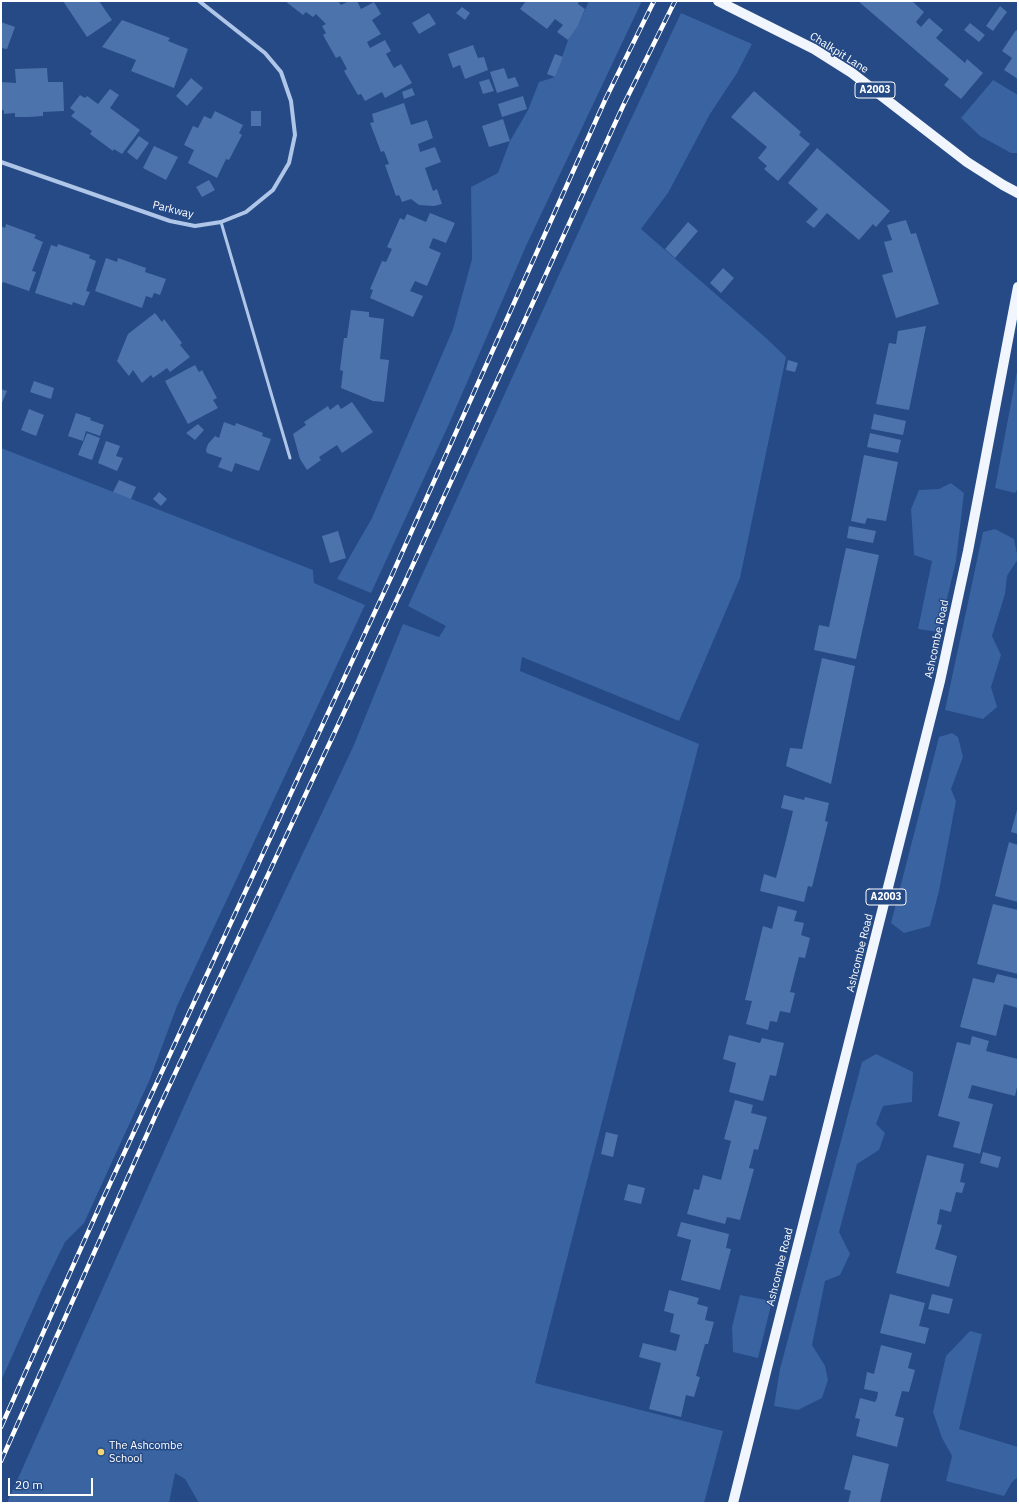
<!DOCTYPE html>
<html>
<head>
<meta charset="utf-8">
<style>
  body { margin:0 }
  #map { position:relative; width:1019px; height:1504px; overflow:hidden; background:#254a85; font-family:"IBM Plex Sans",sans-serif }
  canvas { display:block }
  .frame { position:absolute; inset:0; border:2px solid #fff; pointer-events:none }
  .scale { position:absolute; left:8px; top:1478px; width:85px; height:18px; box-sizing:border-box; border:2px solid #fff; border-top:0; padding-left:5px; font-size:12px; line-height:14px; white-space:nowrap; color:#fff; -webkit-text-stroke:3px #254a85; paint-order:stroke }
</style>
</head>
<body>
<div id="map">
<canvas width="1019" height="1504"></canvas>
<div class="frame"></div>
<div class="scale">20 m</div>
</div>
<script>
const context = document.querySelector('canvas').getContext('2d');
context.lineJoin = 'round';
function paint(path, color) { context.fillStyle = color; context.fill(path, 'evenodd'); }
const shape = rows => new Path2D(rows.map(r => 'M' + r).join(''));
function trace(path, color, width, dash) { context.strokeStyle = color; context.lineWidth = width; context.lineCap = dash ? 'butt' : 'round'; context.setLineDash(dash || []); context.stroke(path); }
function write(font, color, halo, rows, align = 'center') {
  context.font = font + ' "IBM Plex Sans",sans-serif'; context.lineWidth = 3; context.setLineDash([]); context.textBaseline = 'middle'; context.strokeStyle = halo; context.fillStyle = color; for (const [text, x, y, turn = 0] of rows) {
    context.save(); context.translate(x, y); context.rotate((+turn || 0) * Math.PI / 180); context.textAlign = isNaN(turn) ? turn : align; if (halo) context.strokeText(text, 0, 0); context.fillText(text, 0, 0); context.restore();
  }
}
const green = shape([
  [589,1,642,1,526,246,449,424,371,593,337,579,372,518,453,329,472,259,471,187,498,173,510,141,528,110,539,82,555,77,568,40,578,26],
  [681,13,752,44,737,73,710,114,668,193,641,229,765,337,786,357,740,578,679,721,522,657,520,671,699,744,535,1383,723,1431,704,1503,199,1503,185,1479,175,1473,169,1503,7,1503,194,1084,353,747,403,624,439,637,446,626,408,606,599,187],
  [993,80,1018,95,1018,153,1011,153,980,136,961,118],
  [1018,366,1018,489,1015,493,995,488],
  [1,448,313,570,314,583,365,605,177,1006,150,1079,84,1223,65,1242,42,1289,1,1381],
  [951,483,964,493,956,561,939,632,918,629,932,561,914,555,911,509,919,490,939,489],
  [995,529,1014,539,1018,559,1007,576,1005,594,992,636,1001,655,991,687,997,707,983,719,945,710,983,532],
  [952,733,958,737,963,757,951,789,956,801,939,891,930,926,904,933,891,923,939,737],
  [876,1054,913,1072,912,1102,883,1106,876,1124,885,1133,879,1150,857,1164,839,1232,850,1254,840,1275,825,1281,812,1345,825,1366,828,1380,822,1398,798,1410,774,1406,780,1369,862,1062],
  [740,1295,772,1301,758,1358,733,1352,732,1327],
  [970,1331,982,1334,959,1429,1018,1447,1018,1477,1012,1482,1004,1496,946,1481,952,1456,942,1438,933,1412,946,1356]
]);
const building = shape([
  [63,1,99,1,112,20,87,37],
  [285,1,338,1,341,5,349,1,357,1,361,9,374,2,381,14,372,20,381,34,367,42,370,48,385,40,391,51,386,54,394,68,401,64,412,83,385,98,382,92,365,101,361,94,358,95,344,71,347,69,340,56,336,58,323,35,326,33,322,26,326,24,316,14,313,17,306,12,303,15],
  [526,1,579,1,578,4,585,9,578,26,568,40,557,32,563,25,555,19,547,29,520,9],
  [858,1,912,1,924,12,916,22,921,27,929,18,943,30,936,38,965,63,967,59,983,73,961,99,944,85,949,79],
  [1000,6,1007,12,993,31,986,26],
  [462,7,470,13,465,20,456,13],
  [429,13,436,24,419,34,412,23],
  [122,20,170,38,168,41,188,49,174,88,131,71,136,60,102,47],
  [1,22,15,27,7,49,1,48],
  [970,23,985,35,979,42,964,30],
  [1016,30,1018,31,1018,79,1004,70,1012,58,1002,51],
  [473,45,478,58,484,57,488,70,465,79,460,65,453,68,448,54],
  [555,54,563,57,555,77,547,74],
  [47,68,48,82,63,82,64,111,43,112,43,116,28,117,15,117,15,113,4,114,4,111,1,109,1,82,16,83,15,69],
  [504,68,508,79,515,77,519,86,497,93,490,72],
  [191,78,203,88,187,106,176,96],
  [489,79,494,91,483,94,479,82],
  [412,88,415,95,404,99,402,92],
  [110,89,119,95,110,108,140,130,122,154,114,149,113,151,90,134,92,131,71,116,75,112,70,108,80,95,85,98,87,96,98,104],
  [754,91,801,132,799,135,810,144,778,181,764,169,767,166,758,158,767,147,731,117],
  [523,96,527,109,502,117,498,104],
  [404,103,411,125,427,120,433,138,418,144,420,152,435,147,441,162,425,168,433,191,437,189,442,204,434,206,419,205,411,199,402,202,399,195,396,196,385,165,389,164,384,151,381,152,370,123,374,122,372,114],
  [215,111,243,125,239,133,242,135,229,160,226,159,217,178,188,163,194,150,184,145,193,126,198,128,204,116,211,119],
  [251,111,261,111,261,126,251,126],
  [503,119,510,141,489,147,482,126],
  [139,136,149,143,137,160,127,152],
  [154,146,178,157,166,180,143,168],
  [817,148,890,211,876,227,873,224,859,240,827,213,814,228,806,222,818,209,788,183],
  [209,180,215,190,202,197,196,187],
  [430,213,455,223,446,243,433,238,429,248,441,253,427,286,415,281,410,291,423,296,413,317,370,298,373,290,370,289,382,261,386,262,392,249,387,247,400,218,404,220,407,214,426,222],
  [906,220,911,234,916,233,939,304,896,318,882,275,893,272,884,242,892,240,887,225],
  [688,222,698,231,675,258,665,249],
  [6,224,36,235,34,238,43,242,32,271,36,272,29,291,3,282,1,286,1,226,5,228],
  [58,244,90,255,89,258,96,261,86,291,90,292,84,306,73,302,72,305,35,293,51,245,57,247],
  [106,258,117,262,118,258,146,268,145,272,166,279,160,295,154,293,152,298,146,296,142,308,95,291],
  [723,268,734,278,721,293,710,283],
  [351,310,369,312,369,317,384,319,380,359,389,360,384,402,373,401,341,388,343,371,340,370,342,353,344,338,347,338],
  [155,313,162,322,164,319,182,343,180,345,190,357,170,372,167,368,153,378,151,375,142,383,133,370,129,376,117,361,128,334],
  [926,326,909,410,876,404,889,343,896,344,898,331],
  [788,360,798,363,795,372,786,370],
  [195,365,199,372,202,370,217,398,213,400,218,408,188,424,165,381],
  [34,381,54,388,51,399,30,392],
  [1,389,7,391,1,405],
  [352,402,373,432,342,453,337,445,319,457,321,460,307,470,300,459,293,434,306,425,304,422,328,406,330,410,338,404,341,409],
  [29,409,44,415,36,436,21,430],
  [76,413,91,418,90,420,104,425,100,436,86,431,83,441,68,436],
  [874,414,906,421,903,435,871,429],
  [224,422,235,426,236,423,263,433,262,436,271,439,259,471,235,463,232,472,218,467,222,458,207,453,206,450,208,444,215,436,219,438],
  [198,424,204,430,195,440,186,433],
  [87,433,100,438,92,460,78,455],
  [870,433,901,440,898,453,867,447],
  [106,441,120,446,116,456,123,458,117,471,98,463],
  [864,455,898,462,886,521,867,518,865,524,851,521],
  [119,480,136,487,131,499,113,492],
  [159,492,167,499,161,506,153,499],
  [849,526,876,531,873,543,847,538],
  [338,531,346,558,330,563,322,536],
  [846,548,879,555,856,659,814,650,819,625,829,627],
  [822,658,855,666,831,784,786,766,790,748,802,749],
  [784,795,804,800,805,797,829,803,825,821,828,822,812,887,808,886,804,902,760,891,764,874,776,878,785,844,793,811,781,808],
  [1018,806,1018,834,1011,832],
  [1009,842,1018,845,1018,902,995,896],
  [993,904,1018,910,1018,974,977,964],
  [778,906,797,911,794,921,804,923,801,935,810,938,805,958,799,957,790,992,795,993,790,1013,780,1011,777,1022,770,1021,768,1030,746,1024,752,1001,745,1000,763,926,772,929],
  [997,974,1018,979,1018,1008,1004,1004,996,1036,960,1027,973,978,994,983],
  [729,1035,760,1043,762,1038,784,1043,776,1076,770,1075,763,1101,729,1092,736,1063,723,1059],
  [972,1036,989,1041,986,1051,1018,1059,1018,1083,1015,1096,972,1085,968,1098,993,1104,980,1154,953,1147,960,1122,938,1116,957,1042,970,1045],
  [735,1100,753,1105,751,1113,767,1117,758,1150,754,1149,749,1168,754,1169,740,1220,727,1217,725,1224,687,1214,694,1189,699,1190,703,1175,721,1180,731,1141,724,1139],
  [606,1132,618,1135,613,1157,601,1154],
  [983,1152,1001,1157,998,1168,980,1163],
  [927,1155,964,1164,960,1182,965,1183,962,1193,956,1192,951,1212,940,1209,937,1224,942,1225,935,1249,957,1256,949,1287,896,1273],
  [628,1184,645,1188,641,1204,624,1200],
  [681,1222,729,1234,726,1248,731,1249,720,1290,681,1280,691,1240,677,1236],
  [669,1290,699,1298,697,1304,708,1307,705,1320,714,1322,708,1344,705,1344,701,1358,696,1376,700,1377,694,1397,686,1395,681,1417,649,1409,661,1363,639,1357,643,1343,676,1351,680,1335,670,1332,674,1314,664,1311],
  [890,1294,925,1303,919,1326,929,1328,925,1344,880,1333],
  [932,1294,953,1299,949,1314,928,1309],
  [881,1345,912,1353,908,1368,915,1370,909,1392,902,1391,895,1416,904,1418,897,1447,856,1436,860,1419,855,1418,860,1398,875,1402,877,1398,878,1392,864,1389,867,1372,874,1374],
  [853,1455,889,1464,880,1503,848,1503,851,1491,844,1489]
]);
const lane = shape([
  [221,222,290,458]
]);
const street = shape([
  [1,162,170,221,195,226,221,222,246,212,273,190,289,163,295,135,291,101,281,72,265,53,199,1]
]);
const primary = shape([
  [718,1,814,49,852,73,967,162,1003,185,1018,193],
  [733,1503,940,681,968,551,1018,287]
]);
const rail = shape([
  [1,1427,102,1201,392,575,606,98,654,1],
  [1,1461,157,1112,405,582,623,106,675,1]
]);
const markers = [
  [101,1452,4,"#f2d473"]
];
const shields = [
  [875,90,40],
  [886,897,40]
];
const shieldNames = [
  ["A2003",875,90],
  ["A2003",886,897]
];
const streetNames = [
  ["Chalkpit Lane",839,53,32],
  ["Parkway",173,210,14],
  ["Ashcombe Road",937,639,-78],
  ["Ashcombe Road",860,953,-76],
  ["Ashcombe Road",780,1267,-76]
];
const poiNames = [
  ["The Ashcombe",109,1446],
  ["School",109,1459]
];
paint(green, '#3963a1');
paint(building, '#4d73ad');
trace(lane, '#afc6e8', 3);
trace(street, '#afc6e8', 4);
trace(primary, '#f1f5fe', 10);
trace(rail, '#fff', 4.5);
trace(rail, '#254a85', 3, [9]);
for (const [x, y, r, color] of markers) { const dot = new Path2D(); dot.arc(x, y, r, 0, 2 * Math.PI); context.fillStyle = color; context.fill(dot); trace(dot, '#254a85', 1.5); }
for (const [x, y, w] of shields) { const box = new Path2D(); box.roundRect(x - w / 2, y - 8, w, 16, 3); context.fillStyle = '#254a85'; context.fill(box); trace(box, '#fff', 1); }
write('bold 10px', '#fff', null, shieldNames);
write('11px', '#fff', '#254a85', streetNames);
write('11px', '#fff', '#254a85', poiNames, 'left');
</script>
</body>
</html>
